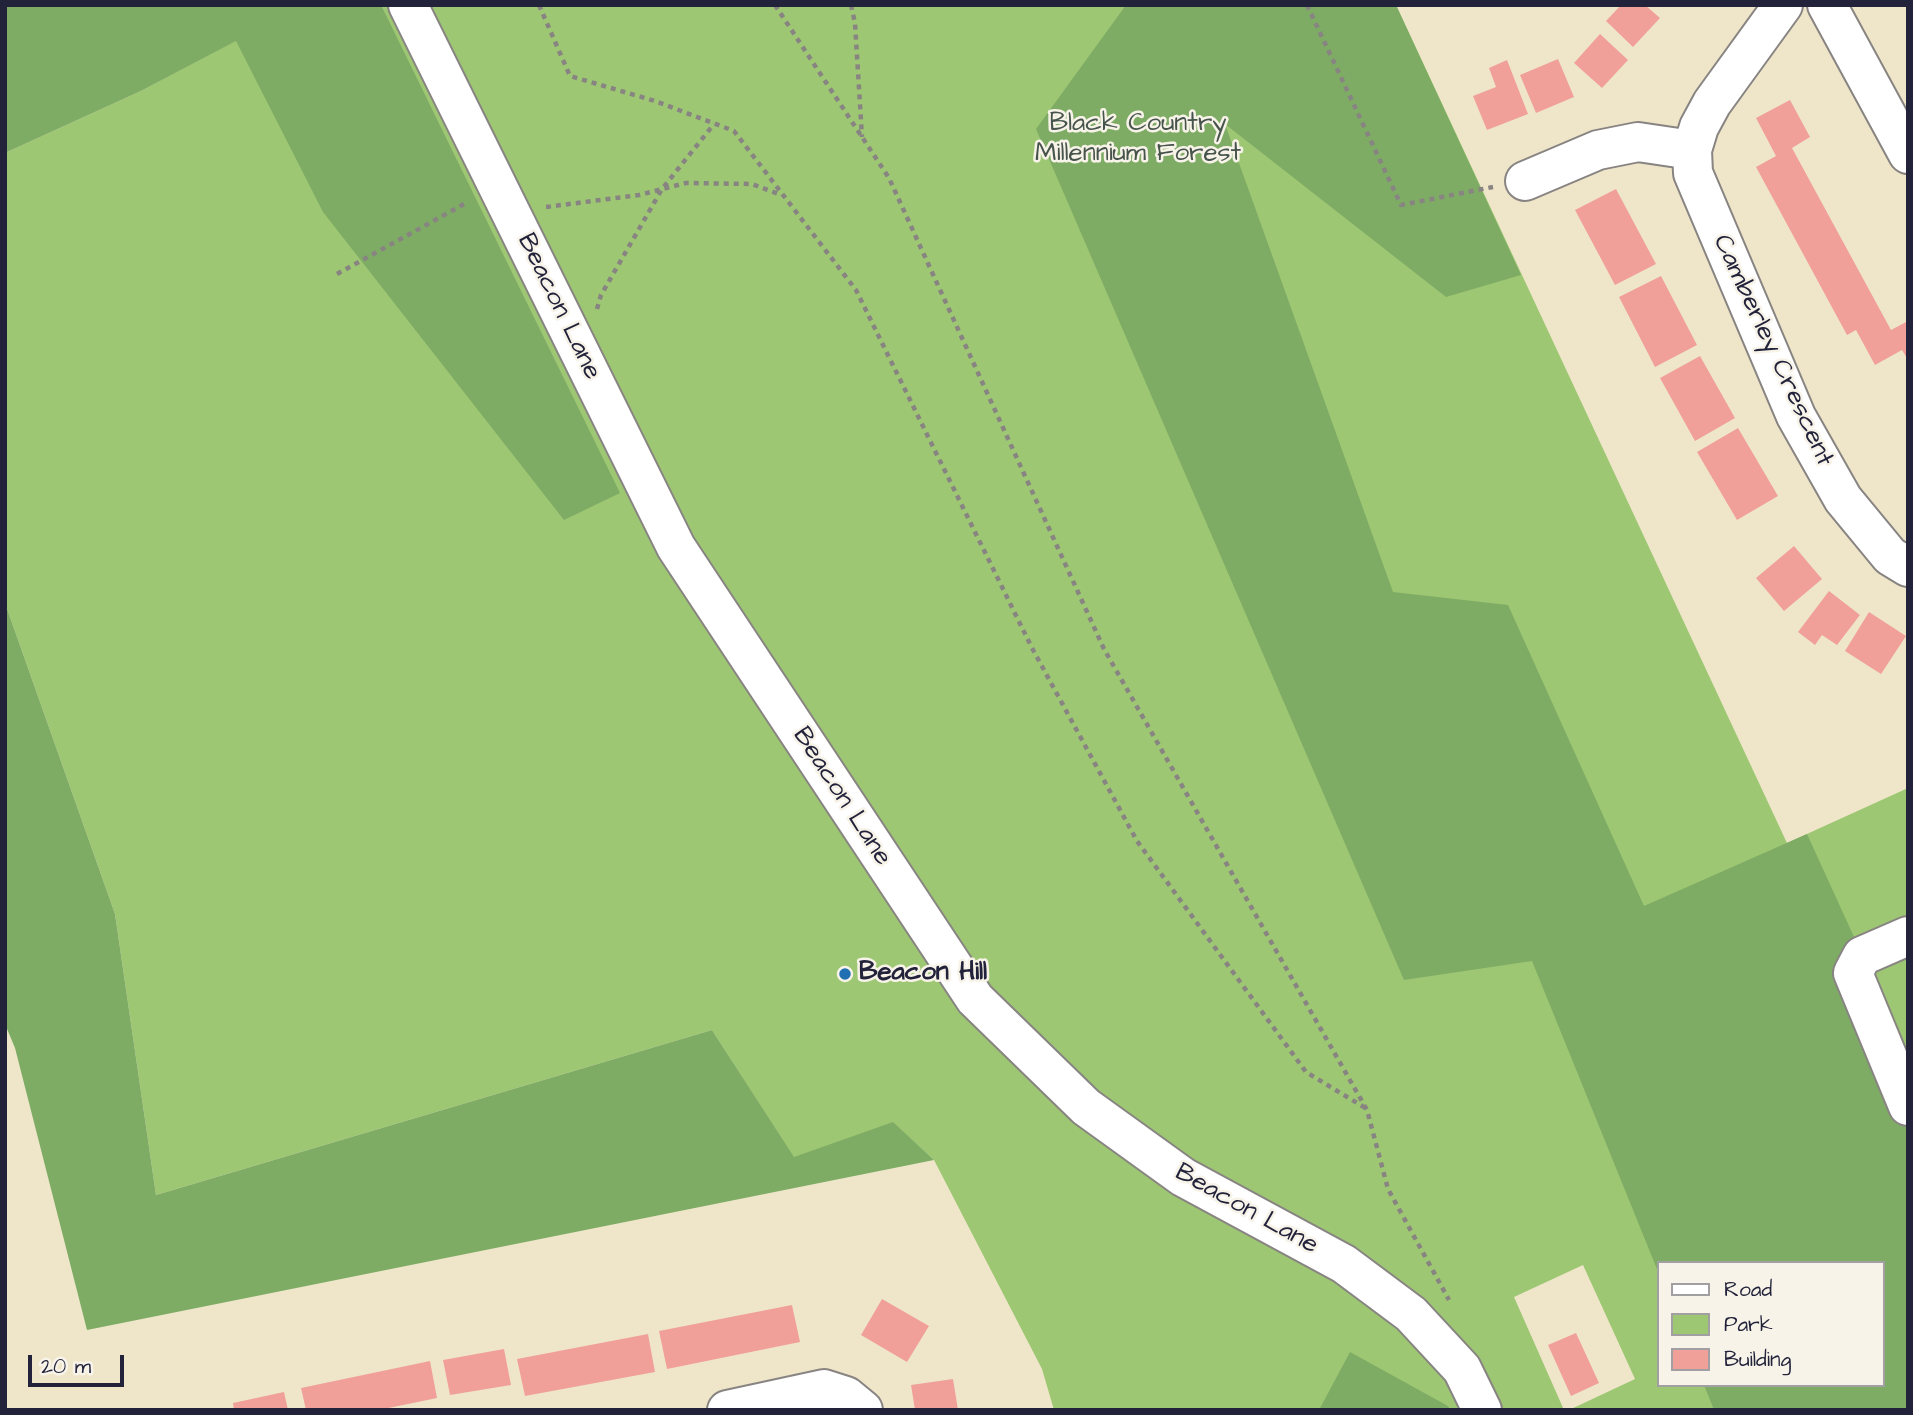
<!DOCTYPE html>
<html>
<head>
<meta charset="utf-8">
<style>
  body { margin:0 }
  #map { position:relative; width:1913px; height:1415px; overflow:hidden; background:#efe6ca; font-family:"Architects Daughter",sans-serif }
  canvas { display:block }
  .frame { position:absolute; inset:0; border:7px solid #22223b; pointer-events:none }
  .legend { position:absolute; left:1657px; top:1261px; width:228px; height:126px; box-sizing:border-box; background:#f7f3e8; border:2px solid #a29fa3; margin:0; padding:9px 12px; list-style:none; font-size:21px; color:#22223b }
  .legend li { display:flex; align-items:center; gap:14px; height:35px }
  .legend b { width:35px; border:2px solid #a29fa3 }
  .scale { position:absolute; left:28px; top:1355px; width:96px; height:32px; box-sizing:border-box; border:4px solid #22223b; border-top:0; padding-left:9px; font-size:21px; line-height:24px; white-space:nowrap; color:#22223b; -webkit-text-stroke:5px #f7f3e8; paint-order:stroke }
</style>
</head>
<body>
<div id="map">
<canvas width="1913" height="1415"></canvas>
<div class="frame"></div>
<ul class="legend">
<li><b style="height:9px;background:#fff"></b>Road</li>
<li><b style="height:19px;background:#9ec773"></b>Park</li>
<li><b style="height:19px;background:#f0a099"></b>Building</li>
</ul>
<div class="scale">20 m</div>
</div>
<script>
const context = document.querySelector('canvas').getContext('2d');
context.lineJoin = 'round';
function paint(path, color) { context.fillStyle = color; context.fill(path, 'evenodd'); }
const shape = rows => new Path2D(rows.map(r => 'M' + r).join(''));
function trace(path, color, width, dash) { context.strokeStyle = color; context.lineWidth = width; context.lineCap = dash ? 'butt' : 'round'; context.setLineDash(dash || []); context.stroke(path); }
function write(font, color, halo, rows, align = 'center') {
  context.font = font + ' "Architects Daughter",sans-serif'; context.lineWidth = 5; context.setLineDash([]); context.textBaseline = 'middle'; context.strokeStyle = halo; context.fillStyle = color; for (const [text, x, y, turn = 0] of rows) {
    context.save(); context.translate(x, y); context.rotate((+turn || 0) * Math.PI / 180); context.textAlign = isNaN(turn) ? turn : align; if (halo) context.strokeText(text, 0, 0); context.fillText(text, 0, 0); context.restore();
  }
}
const green = shape([
  [234,5,1396,5,1787,843,1908,788,1908,1410,1569,1410,1635,1379,1583,1265,1514,1297,1564,1410,1054,1410,1042,1369,934,1160,893,1123,794,1158,712,1030,156,1195,115,914,5,603,5,153,141,91,235,41],
  [1659,1263,1883,1263,1883,1385,1659,1385]
]);
const forest = shape([
  [5,5,381,5,620,493,564,520,323,212,236,41,141,91,5,153],
  [1126,5,1396,5,1521,275,1446,297,1225,124,1393,592,1508,605,1644,906,1807,834,1908,1055,1908,1410,1714,1410,1704,1385,1883,1385,1883,1263,1659,1263,1659,1274,1532,961,1404,980,1036,129],
  [5,603,115,914,156,1195,712,1030,794,1157,893,1122,934,1160,87,1330,15,1048,5,1024],
  [1350,1352,1448,1406,1450,1410,1319,1410]
]);
const building = shape([
  [1621,5,1645,5,1660,18,1633,47,1606,21],
  [1600,34,1628,60,1602,88,1574,63],
  [1558,59,1574,97,1536,113,1520,75],
  [1507,60,1528,114,1487,130,1473,96,1496,87,1489,68],
  [1790,100,1810,137,1792,148,1891,330,1908,321,1908,360,1902,350,1875,365,1856,330,1847,335,1756,167,1776,156,1756,118],
  [1616,189,1656,264,1615,285,1575,210],
  [1661,276,1697,345,1655,367,1619,297],
  [1700,356,1735,418,1695,441,1660,378],
  [1738,428,1778,496,1737,520,1697,452],
  [1794,546,1822,579,1784,611,1756,578],
  [1829,591,1860,615,1837,645,1822,635,1815,645,1798,632],
  [1869,612,1906,636,1881,674,1845,651],
  [882,1299,929,1326,907,1362,861,1335],
  [792,1305,800,1342,667,1369,659,1331],
  [1576,1333,1599,1383,1571,1396,1548,1345],
  [648,1334,655,1372,525,1396,517,1359],
  [504,1349,511,1385,450,1395,443,1360],
  [430,1361,437,1398,379,1410,306,1410,301,1388],
  [953,1379,958,1410,915,1410,911,1385],
  [284,1392,288,1410,234,1410,233,1403]
]);
const path = shape([
  [539,5,570,76,655,101,734,131,856,290,1032,648,1137,841,1306,1072,1367,1109],
  [775,5,889,178,1104,649,1367,1110,1388,1189,1449,1300],
  [851,5,855,23,862,137],
  [1307,5,1401,205,1493,187],
  [546,207,639,195,686,183,752,184,781,195],
  [337,274,466,203],
  [597,309,601,295,662,189,714,124]
]);
const minor = shape([
  [408,5,676,547,975,999,1086,1107,1183,1177,1344,1264,1411,1314,1462,1369,1482,1410],
  [1783,5,1712,103,1699,127,1692,150,1693,173,1796,416,1843,499,1890,556,1908,567],
  [1827,5,1908,154],
  [1525,181,1598,150,1638,142,1692,150],
  [1908,936,1862,956,1853,973,1908,1106],
  [727,1410,824,1389,846,1396,863,1410]
]);
const markers = [
  [845,974,7,"#1f6fb2"]
];
const parkNames = [
  ["Black Country",1138,125],
  ["Millennium Forest",1138,155]
];
const streetNames = [
  ["Beacon Lane",558,307,64],
  ["Camberley Crescent",1772,351,65],
  ["Beacon Lane",841,797,57],
  ["Beacon Lane",1246,1210,29]
];
const poiNames = [
  ["Beacon Hill",859,974]
];
paint(green, '#9ec773');
paint(forest, '#7eac65');
paint(building, '#f0a099');
trace(minor, '#888482', 42);
trace(path, '#888482', 4.5, [5, 5]);
trace(minor, '#fff', 38);
for (const [x, y, r, color] of markers) { const dot = new Path2D(); dot.arc(x, y, r, 0, 2 * Math.PI); context.fillStyle = color; context.fill(dot); trace(dot, '#f7f3e8', 2.5); }
write('26px', '#47544c', '#f7f3e8', parkNames);
write('26px', '#22223b', '#f7f3e8', streetNames);
write('bold 26px', '#22223b', '#f7f3e8', poiNames, 'left');
</script>
</body>
</html>
